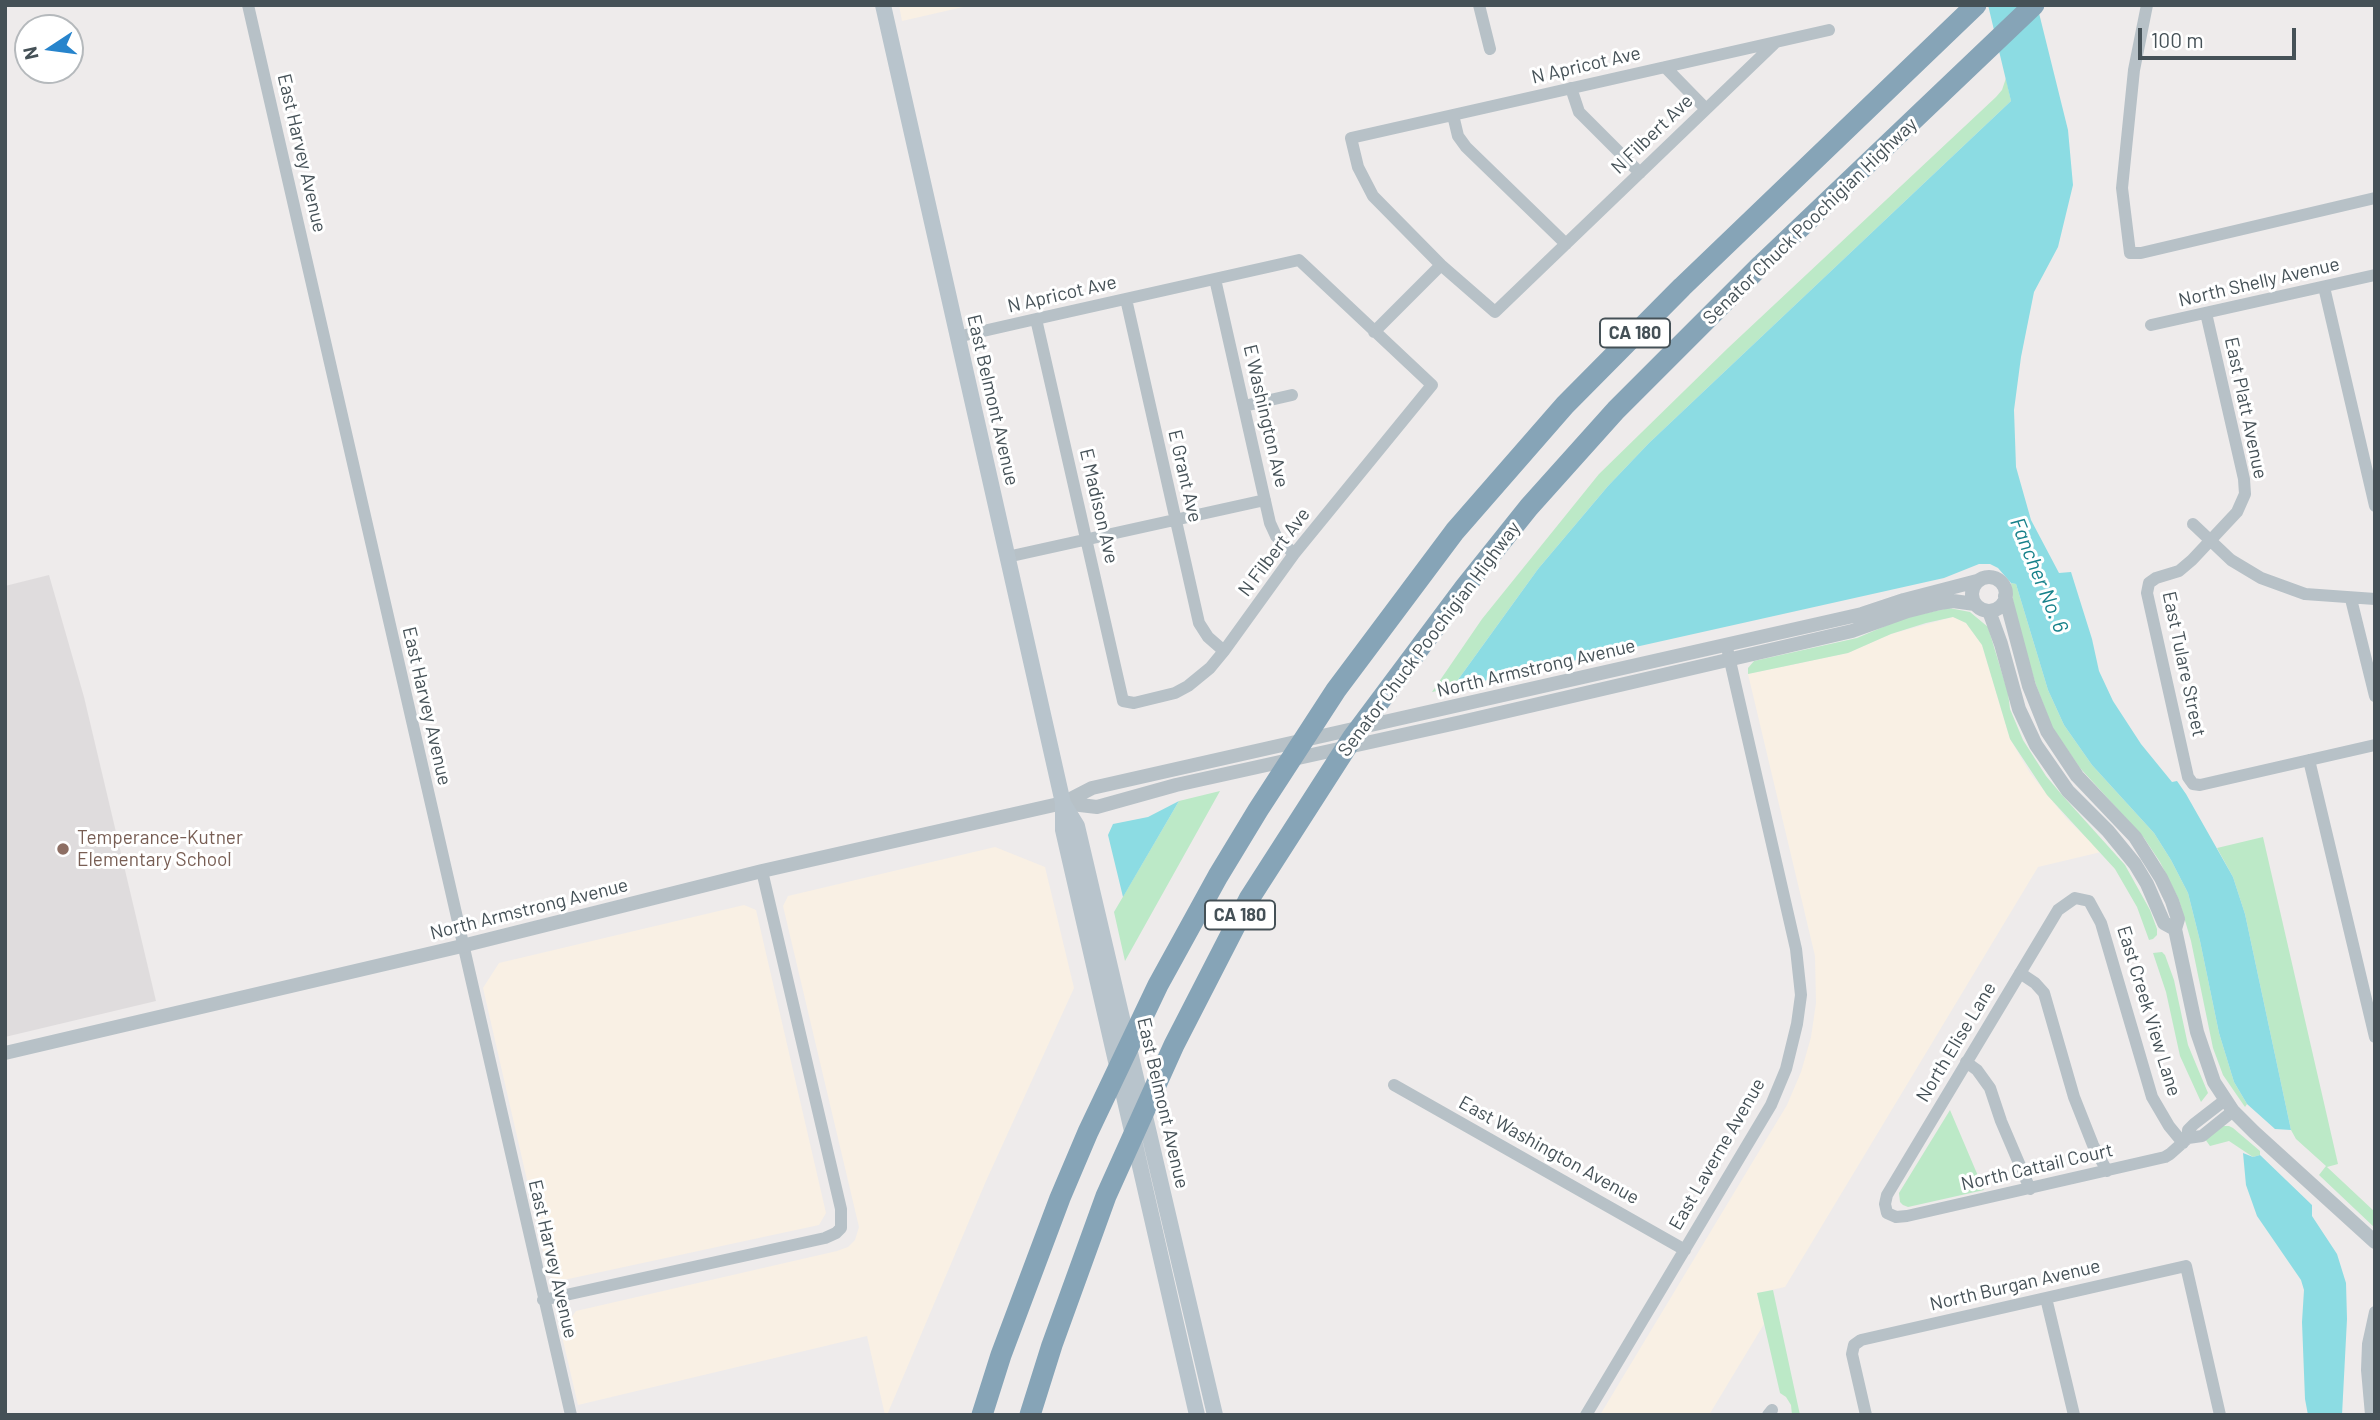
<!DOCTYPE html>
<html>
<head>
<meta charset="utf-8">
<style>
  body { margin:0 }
  #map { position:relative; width:2380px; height:1420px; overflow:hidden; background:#eeebeb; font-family:Barlow,sans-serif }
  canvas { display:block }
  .frame { position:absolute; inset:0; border:7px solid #455157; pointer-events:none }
  .north { position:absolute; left:14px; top:14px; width:70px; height:70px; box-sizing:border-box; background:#fff; border:2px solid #b5b9bc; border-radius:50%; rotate:257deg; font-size:19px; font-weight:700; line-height:28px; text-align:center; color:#455157 }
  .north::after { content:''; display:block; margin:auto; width:24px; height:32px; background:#2784cc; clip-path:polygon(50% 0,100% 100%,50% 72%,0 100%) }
  .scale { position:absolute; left:2138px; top:28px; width:158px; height:32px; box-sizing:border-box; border:4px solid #455157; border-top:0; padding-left:9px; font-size:21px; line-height:24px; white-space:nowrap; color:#455157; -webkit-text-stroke:5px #fff; paint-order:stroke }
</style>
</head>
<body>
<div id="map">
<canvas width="2380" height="1420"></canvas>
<div class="frame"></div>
<div class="north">N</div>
<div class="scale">100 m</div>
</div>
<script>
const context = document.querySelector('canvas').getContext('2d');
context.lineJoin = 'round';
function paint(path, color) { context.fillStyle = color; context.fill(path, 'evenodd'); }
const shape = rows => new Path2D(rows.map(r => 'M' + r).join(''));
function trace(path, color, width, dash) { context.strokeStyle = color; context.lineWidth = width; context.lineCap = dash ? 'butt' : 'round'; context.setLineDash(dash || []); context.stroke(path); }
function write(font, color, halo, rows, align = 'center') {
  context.font = font + ' Barlow,sans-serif'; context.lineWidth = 6; context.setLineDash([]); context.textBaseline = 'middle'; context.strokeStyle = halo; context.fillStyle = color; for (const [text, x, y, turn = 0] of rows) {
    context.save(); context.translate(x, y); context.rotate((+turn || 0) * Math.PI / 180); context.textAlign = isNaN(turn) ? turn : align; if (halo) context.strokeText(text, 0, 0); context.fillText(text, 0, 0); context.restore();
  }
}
const commercial = shape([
  [899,5,972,5,902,21],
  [1953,617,1966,623,1982,645,2010,739,2030,773,2066,818,2101,852,2038,867,1785,1287,1757,1293,1764,1324,1709,1415,1600,1415,1787,1105,1801,1072,1811,1037,1816,1003,1815,956,1748,674,1848,653,1891,634],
  [995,847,1045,867,1074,988,986,1181,887,1415,885,1415,867,1336,578,1405,561,1332,576,1311,837,1251,848,1247,855,1240,859,1227,783,906,788,896],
  [744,905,756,910,826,1213,819,1225,559,1281,549,1276,483,988,499,963]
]);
const education = shape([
  [49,575,84,697,156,1001,5,1037,5,586]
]);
const green = shape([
  [2006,78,2011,101,1649,443,1608,486,1538,569,1452,688,1432,692,1482,619,1599,474,1728,348,1996,97,2002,90],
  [2011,583,2016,584,2048,690,2064,725,2092,765,2154,833,2171,860,2188,893,2200,941,2219,1033,2234,1082,2247,1104,2245,1107,2223,1075,2213,1048,2191,941,2179,900,2160,862,2144,838,2080,768,2052,727,2036,685,2015,617],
  [1949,608,1970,612,1988,627,2008,693,2010,709,2023,740,2046,776,2062,795,2125,865,2150,910,2157,929,2157,935,2153,939,2149,940,2137,907,2115,869,2047,795,2010,739,1982,645,1966,623,1953,617,1926,623,1891,634,1848,653,1748,674,1748,668,1754,661,1857,638,1904,618],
  [1220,791,1125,961,1114,912,1179,801],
  [2263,837,2338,1164,2327,1167,2375,1212,2375,1228,2319,1175,2326,1166,2296,1139,2291,1130,2245,914,2233,877,2217,848],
  [2162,952,2165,955,2174,980,2188,1045,2208,1093,2201,1102,2180,1056,2166,992,2153,953],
  [1950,1110,1984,1190,1908,1207,1903,1205,1900,1202,1899,1193],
  [2223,1126,2229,1126,2233,1128,2260,1151,2260,1155,2253,1157,2229,1141,2210,1146,2205,1139],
  [1773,1290,1800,1415,1792,1415,1791,1405,1786,1397,1780,1393,1757,1293]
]);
const water = shape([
  [1988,5,2037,5,2068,130,2073,185,2058,247,2034,292,2021,357,2014,410,2016,467,2031,520,2059,573,2071,572,2092,639,2099,671,2113,701,2141,744,2172,782,2177,781,2186,794,2233,877,2245,914,2291,1130,2275,1129,2247,1104,2234,1082,2219,1033,2200,941,2188,893,2171,860,2154,833,2092,765,2064,725,2048,690,2016,584,2011,583,1998,568,1990,564,1979,564,1944,578,1452,688,1538,569,1608,486,1649,443,2011,101],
  [1179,801,1123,897,1108,835,1113,824,1148,817],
  [2243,1153,2253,1157,2260,1155,2312,1205,2312,1216,2337,1254,2346,1283,2347,1319,2342,1415,2308,1415,2305,1399,2302,1322,2304,1290,2301,1280,2257,1216,2246,1185]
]);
const minor = shape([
  [248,5,571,1415],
  [1479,5,1490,49],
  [2147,5,2134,70,2122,188,2130,253,2141,253,2375,198],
  [1775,43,1495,312,1441,265,1373,196,1358,167,1351,138,1829,30],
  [1665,67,1706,109],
  [1571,88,1579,112,1640,173],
  [1453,115,1458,136,1466,147,1566,244],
  [1215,279,1270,523,1276,536,1294,554],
  [2324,287,2375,506],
  [1126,299,1199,623,1208,637,1224,651],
  [2206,313,2244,479,2245,494,2237,512,2192,560,2179,571,2156,578,2149,583,2147,593,2188,777,2193,784,2200,785,2375,745],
  [2151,325,2375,275],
  [1374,332,1441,265],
  [957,337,1036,319,1299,260,1432,385,1294,554,1224,651,1210,668,1188,686,1175,693,1134,703,1123,701,1036,319],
  [1244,406,1292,395],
  [2193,524,2231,560,2261,578,2305,594,2375,599],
  [1007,557,1265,500],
  [2351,599,2375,696],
  [2309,760,2375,1037],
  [2020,973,2035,983,2044,993,2074,1097,2093,1145,2107,1171],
  [1966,1062,1977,1070,1990,1088,2001,1121,2030,1189],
  [1394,1085,1685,1250],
  [2188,1138,2188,1130,2194,1124,2225,1100],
  [2183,1143,2169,1126,2152,1097,2101,923,2089,901,2075,898,2058,910,1887,1195,1885,1204,1887,1213,1896,1217,1907,1216,2165,1157,2170,1154,2188,1138,2202,1136,2233,1111],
  [2046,1298,2074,1415],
  [543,1300,825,1238,836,1233,841,1228,841,1209,762,871],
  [1586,1415,1771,1105,1786,1069,1797,1024,1801,995,1796,949,1728,652],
  [1768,1415,1772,1410],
  [1866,1415,1852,1354,1854,1345,1861,1340,2186,1266,2220,1415],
  [2371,1415,2367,1370,2368,1344,2375,1312]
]);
const tertiary = shape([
  '1972 594a17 17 0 1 1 34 0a17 17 0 1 1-34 0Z',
  [2005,596,2029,686,2047,731,2077,776,2135,837,2161,878,2172,901,2178,919,2175,929,2197,1032,2214,1082,2233,1111,2254,1132,2375,1242],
  [1989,611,2001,644,2019,709,2036,745,2068,791,2108,831,2135,864,2147,884,2164,923,2175,929],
  [1063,803,1097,807,1176,785,1461,722,1852,631,1908,611,1940,603,1953,601,1975,604],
  [5,1053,462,946,762,871,1063,803,1092,788,1862,614,1904,600,1977,581]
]);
const secondary = shape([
  [883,5,1063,803,1063,830,1197,1415],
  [1064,805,1077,826,1215,1415]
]);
const motorway = shape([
  [982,1415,1001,1355,1060,1198,1088,1132,1158,985,1218,876,1258,810,1336,690,1455,531,1565,405,1682,287,1976,5],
  [1030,1415,1052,1345,1106,1196,1174,1045,1249,899,1353,737,1465,587,1529,507,1616,410,1761,265,2034,5]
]);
const markers = [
  [63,849,7,"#8d6e63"]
];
const shields = [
  [1635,333,70],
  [1240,915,70]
];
const shieldNames = [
  ["CA 180",1635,333],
  ["CA 180",1240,915]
];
const streetNames = [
  ["N Apricot Ave",1586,65,-13],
  ["N Filbert Ave",1652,134,-44],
  ["East Harvey Avenue",302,153,77],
  ["Senator Chuck Poochigian Highway",1810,221,-44],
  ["North Shelly Avenue",2259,282,-13],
  ["N Apricot Ave",1062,294,-13],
  ["East Belmont Avenue",993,400,77],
  ["East Platt Avenue",2246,408,78],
  ["E Washington Ave",1266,416,77],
  ["E Grant Ave",1185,476,77],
  ["E Madison Ave",1099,506,77],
  ["N Filbert Ave",1274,552,-53],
  ["Senator Chuck Poochigian Highway",1429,639,-53],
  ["East Tulare Street",2184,664,78],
  ["North Armstrong Avenue",1536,668,-13],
  ["East Harvey Avenue",427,706,77],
  ["North Armstrong Avenue",529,909,-14],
  ["East Creek View Lane",2149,1011,73],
  ["North Elise Lane",1956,1042,-59],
  ["East Belmont Avenue",1163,1103,77],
  ["East Washington Avenue",1549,1150,29],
  ["East Laverne Avenue",1717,1154,-60],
  ["North Cattail Court",2037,1167,-13],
  ["East Harvey Avenue",553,1259,77],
  ["North Burgan Avenue",2015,1285,-13]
];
const educationNames = [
  ["Temperance-Kutner",77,838],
  ["Elementary School",77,860]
];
const waterNames = [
  ["Fancher No. 6",2039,575,68]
];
paint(commercial, '#f9f0e4');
paint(education, '#dfdcdd');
paint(green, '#bce9c7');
paint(water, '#8cdce3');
trace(minor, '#b7c1c7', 12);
trace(tertiary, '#b7c1c7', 14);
trace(secondary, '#b8c4cc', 16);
trace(motorway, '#86a4b7', 21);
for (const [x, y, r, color] of markers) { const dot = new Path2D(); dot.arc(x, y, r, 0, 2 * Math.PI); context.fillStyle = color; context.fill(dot); trace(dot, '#fff', 2.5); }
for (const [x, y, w] of shields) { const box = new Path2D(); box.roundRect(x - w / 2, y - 14.5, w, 29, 5); context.fillStyle = '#fff'; context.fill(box); trace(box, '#455157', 2); }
write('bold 18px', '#455157', null, shieldNames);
write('19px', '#455157', '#fff', streetNames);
write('19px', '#785e54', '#fff', educationNames, 'left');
write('italic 21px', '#17818a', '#fff', waterNames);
</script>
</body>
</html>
